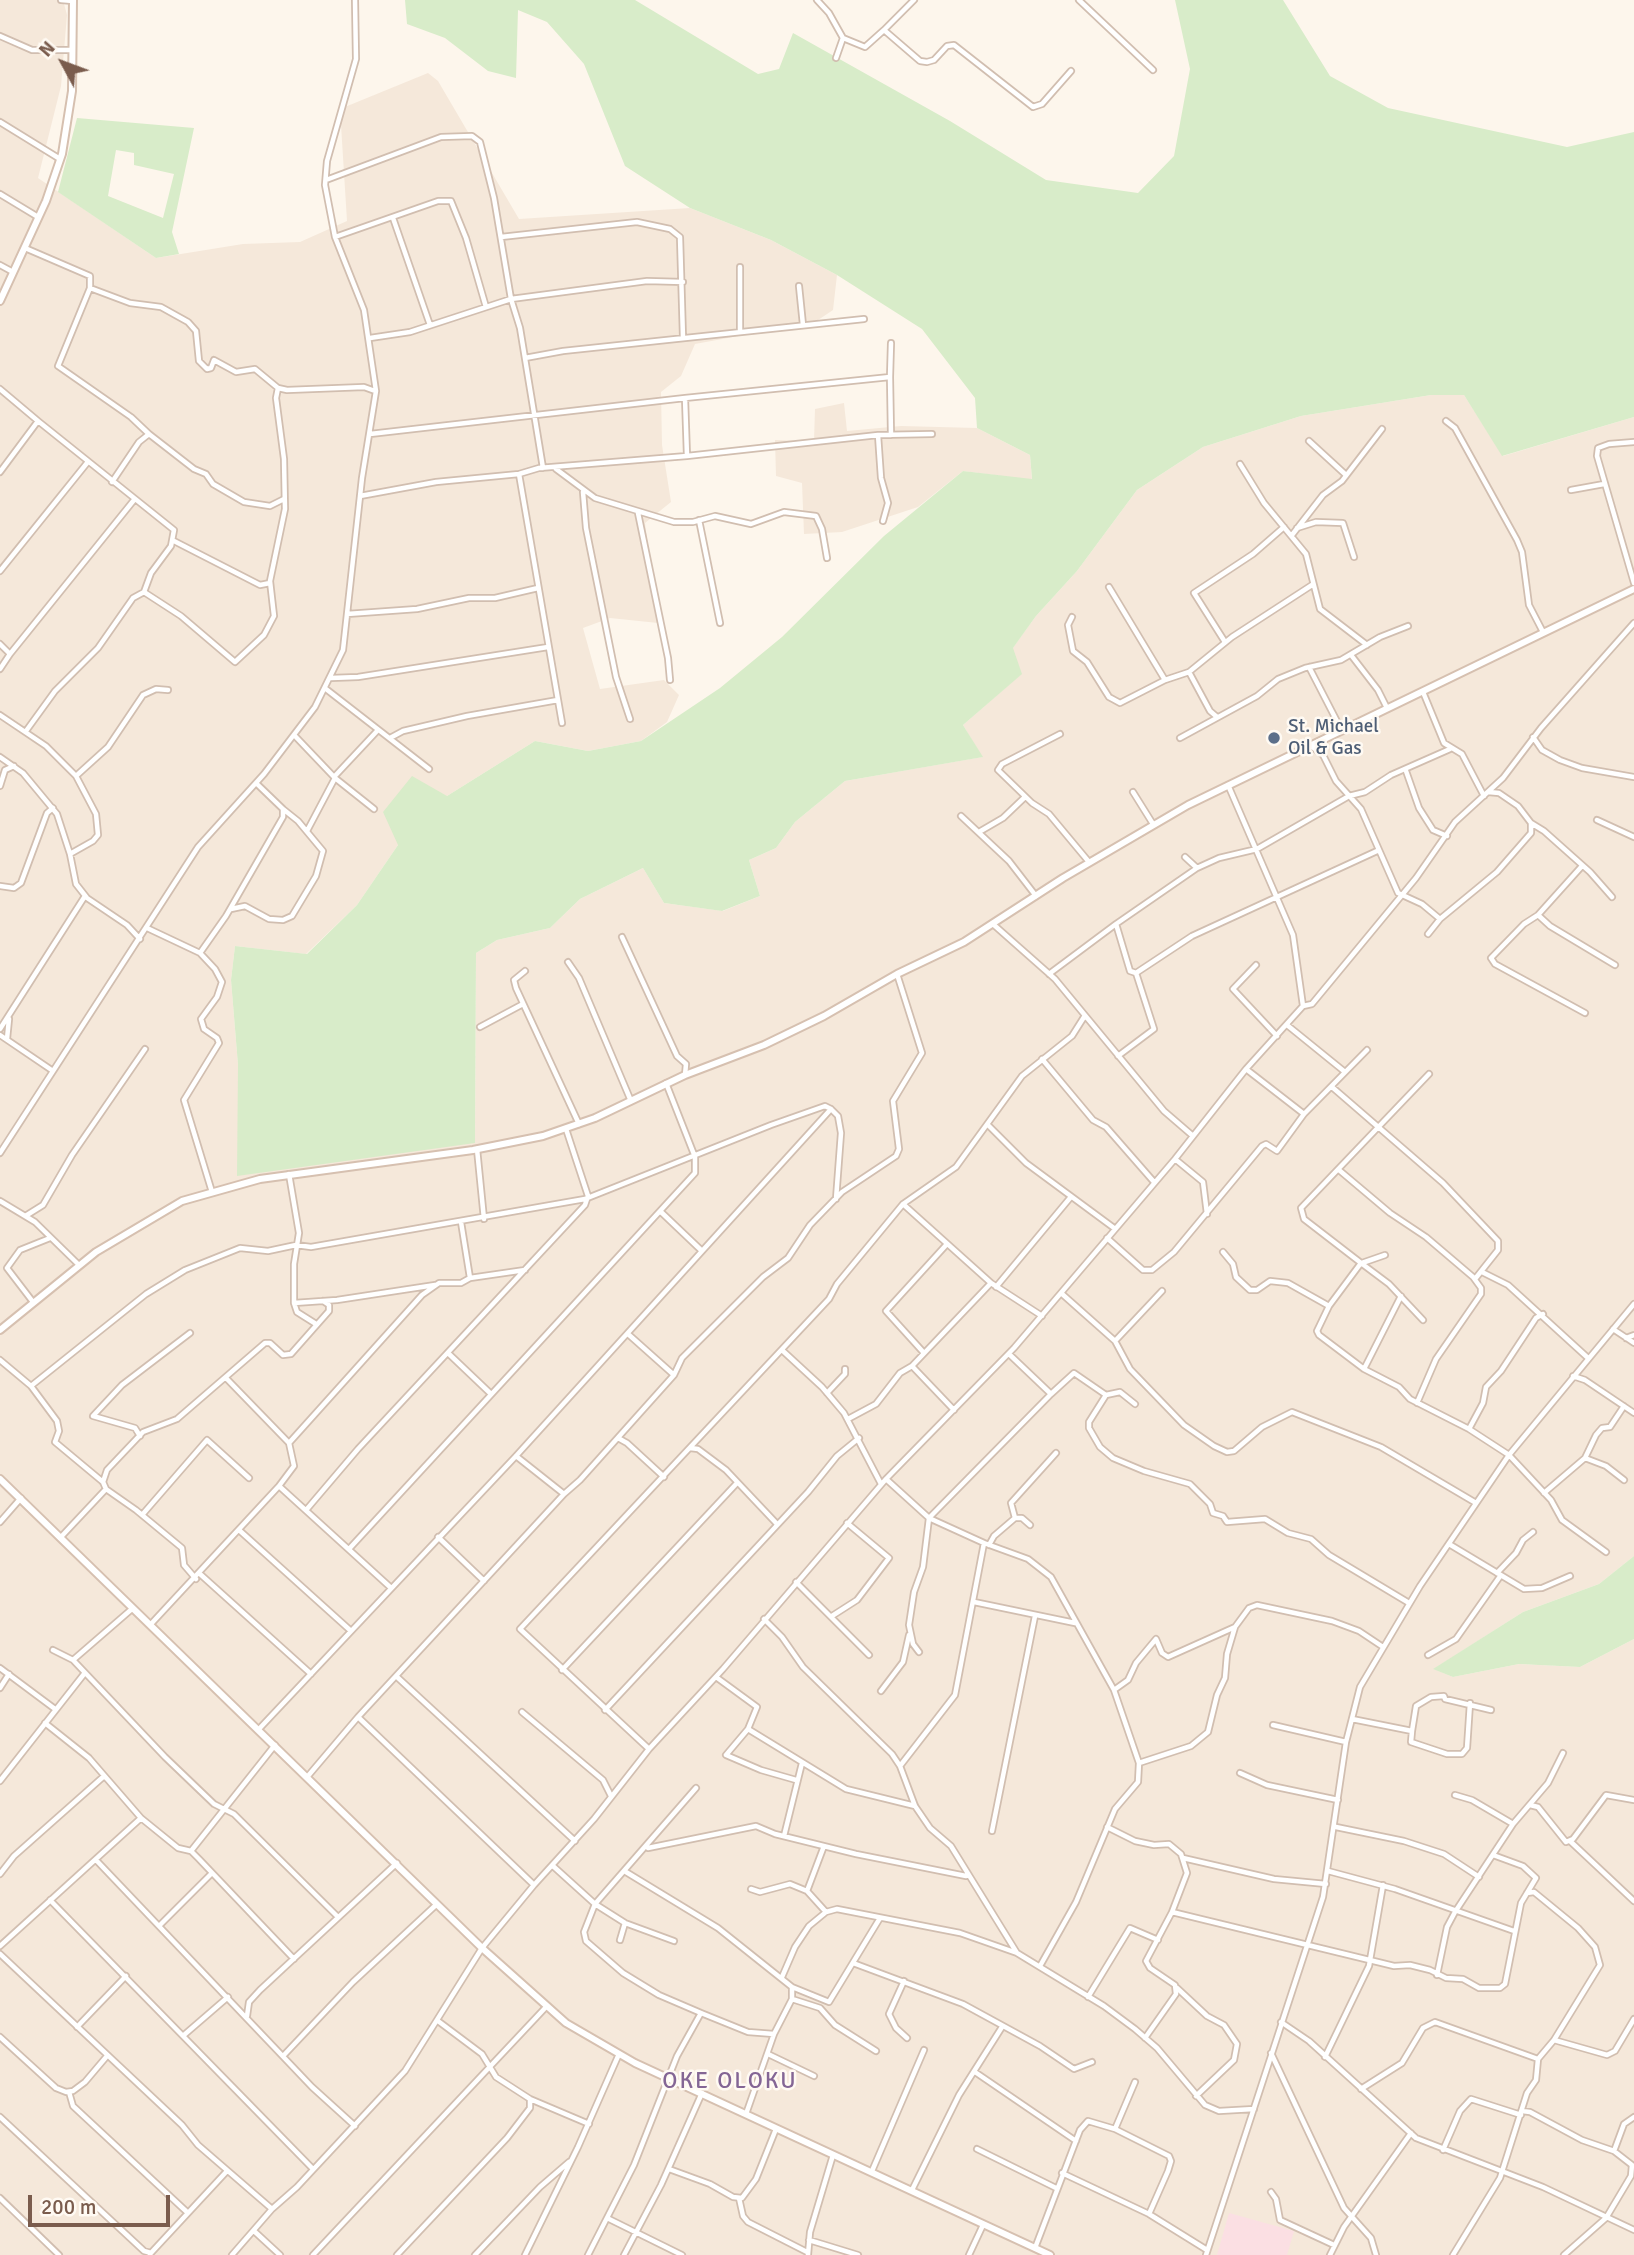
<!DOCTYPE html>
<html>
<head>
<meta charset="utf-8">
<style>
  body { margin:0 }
  #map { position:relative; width:1634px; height:2255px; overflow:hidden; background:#fdf6ec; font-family:Signika,sans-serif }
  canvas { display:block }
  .north { position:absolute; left:28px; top:28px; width:70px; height:70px; -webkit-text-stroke:5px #fffaf3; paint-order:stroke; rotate:311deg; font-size:19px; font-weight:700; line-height:28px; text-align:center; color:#7a5c4d }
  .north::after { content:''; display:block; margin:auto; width:24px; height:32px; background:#7a5c4d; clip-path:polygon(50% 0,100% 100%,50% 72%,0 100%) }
  .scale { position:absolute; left:28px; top:2195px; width:142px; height:32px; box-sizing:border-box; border:4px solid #7a5c4d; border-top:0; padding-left:9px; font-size:21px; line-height:24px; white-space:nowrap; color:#7a5c4d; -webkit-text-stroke:5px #fffaf3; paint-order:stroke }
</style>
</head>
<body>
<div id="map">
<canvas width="1634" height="2255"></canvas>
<div class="north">N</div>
<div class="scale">200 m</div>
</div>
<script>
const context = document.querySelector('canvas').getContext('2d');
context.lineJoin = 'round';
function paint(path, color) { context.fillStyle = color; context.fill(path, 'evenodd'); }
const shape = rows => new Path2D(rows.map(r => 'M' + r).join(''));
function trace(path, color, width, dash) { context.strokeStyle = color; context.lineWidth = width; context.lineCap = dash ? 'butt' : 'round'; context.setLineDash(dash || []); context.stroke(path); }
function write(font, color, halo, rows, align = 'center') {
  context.font = font + ' Signika,sans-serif'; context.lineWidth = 5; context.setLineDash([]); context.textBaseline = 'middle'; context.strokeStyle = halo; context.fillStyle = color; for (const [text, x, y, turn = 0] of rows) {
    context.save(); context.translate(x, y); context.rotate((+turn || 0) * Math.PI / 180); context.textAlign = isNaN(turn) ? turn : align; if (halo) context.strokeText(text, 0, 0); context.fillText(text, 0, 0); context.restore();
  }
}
const residential = shape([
  [0,0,63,0,67,15,61,86,38,178,156,258,243,244,300,242,347,221,340,109,428,73,438,81,519,219,690,208,771,240,837,275,833,310,815,322,695,344,681,376,661,392,662,445,671,502,645,523,658,623,610,618,583,628,600,689,664,680,679,695,667,722,641,741,588,751,535,741,447,796,398,845,357,905,306,954,235,946,231,980,238,1065,475,1143,476,953,497,940,550,928,580,899,643,868,664,903,723,911,760,896,749,860,776,848,795,822,845,781,982,757,963,725,1021,674,1012,649,1036,616,1077,571,1137,490,1203,447,1301,416,1431,395,1464,395,1503,456,1634,417,1634,1556,1599,1584,1523,1612,1434,1669,1453,1677,1519,1664,1580,1667,1634,1639,1634,2255,0,2255],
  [844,403,847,431,901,426,977,428,1030,455,1032,480,963,471,918,507,842,532,804,534,802,483,776,476,775,440,814,441,815,409]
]);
const medical = shape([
  [1229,2213,1294,2231,1287,2255,1217,2255]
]);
const green = shape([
  [405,0,635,0,758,74,779,69,793,33,950,121,1046,180,1138,193,1174,156,1190,69,1175,0,1283,0,1330,76,1388,108,1567,147,1634,132,1634,417,1502,456,1464,395,1431,395,1301,416,1203,447,1137,490,1077,571,1036,616,1013,648,1022,674,963,725,983,757,845,781,795,822,776,848,749,860,760,896,722,911,664,903,643,868,580,899,550,928,497,940,476,953,475,1143,237,1176,238,1065,231,980,235,946,307,954,357,905,398,845,383,812,412,776,447,796,535,741,588,751,641,741,720,688,782,637,884,536,963,471,1032,479,1030,455,977,428,975,398,922,329,837,275,771,240,690,208,625,166,584,64,547,22,518,10,516,78,488,71,445,38,407,24],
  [77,118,194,128,172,232,179,254,156,258,58,192],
  [116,150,134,153,134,165,174,174,163,218,108,196],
  [1634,1556,1634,1639,1580,1667,1519,1664,1453,1677,1433,1669,1523,1612,1599,1584]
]);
const street = shape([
  [61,0,73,1],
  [817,0,829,13,843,38,836,58],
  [1079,0,1153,70],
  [884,30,914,0],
  [0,36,32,50,72,50],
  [843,38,865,47,884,30,920,61,927,62,934,60,947,46,954,45,1033,107,1042,104,1071,71],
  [0,122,60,159],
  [326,180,441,137,472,136,480,142,494,198,511,299,647,281,683,282],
  [0,194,38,217],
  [393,218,430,325],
  [335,237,438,201,451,201,466,238,486,307],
  [501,237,637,222,670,229,680,237,683,338],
  [25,248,90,276,90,288,58,366,131,417,150,435],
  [0,265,13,272],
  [799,286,803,325],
  [90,288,130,303,161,307,188,322,196,331,199,361,207,369,211,368,214,360,236,372,255,369,278,388,287,390,364,387,375,391],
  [740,332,740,267],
  [370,338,410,332,511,299,520,328,543,468],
  [525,358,563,351,864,319],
  [890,377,891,435],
  [0,389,38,421,0,472],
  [685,398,890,377,891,343],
  [38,421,174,530,171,546,151,573,144,592],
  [1446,421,1455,428,1517,540,1522,552,1529,605,1543,632],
  [370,434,685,398,687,456],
  [878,435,881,478,888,503,883,521],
  [1309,441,1346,475],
  [1634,442,1609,444,1598,448,1597,456,1634,583],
  [1240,464,1264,503,1306,554,1320,609,1367,645],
  [556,469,595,498,674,522,693,522,715,516,751,524,784,512,816,516,822,529,827,558],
  [519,474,562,723],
  [112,482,139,442,149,434,194,469,206,474,213,484,244,502,270,506,284,499],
  [1571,490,1604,484],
  [583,492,586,528,616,677,630,719],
  [360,496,436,482,519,474,539,468,687,456,878,435,932,434],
  [638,513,668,658,670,680],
  [699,520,720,623],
  [1297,528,1316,522,1343,523,1354,557],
  [1292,535,1323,495,1342,481,1382,429],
  [174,541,260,585,270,583],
  [0,571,87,463],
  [1109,587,1165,680],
  [144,592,181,616,235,662,264,635,274,616,270,581,285,509,284,459,276,398,278,388],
  [347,614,417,609,469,598,495,598,538,588],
  [1072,617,1068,625,1073,651,1087,662,1109,697,1120,703,1165,680,1189,672,1232,637,1312,585],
  [1225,642,1194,593,1253,554,1284,527],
  [0,644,10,654,0,669],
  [10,654,134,500],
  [1351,655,1378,690,1387,708],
  [1309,667,1342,731],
  [1189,672,1210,711,1217,717],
  [331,678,358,677,548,647],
  [326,689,429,769],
  [1423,692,1444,743,1462,754,1484,796],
  [0,715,46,746,76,776,96,814,98,835,93,841,70,854,76,884,87,898,127,925,140,939],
  [26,731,55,691,98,648,133,598,144,592],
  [1060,734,1002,764,998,770,1032,803,1049,814,1089,862],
  [295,736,335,778,307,831],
  [1533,737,1542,750,1560,760,1582,768,1634,777],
  [390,738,403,731,467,716,558,700],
  [1180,738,1257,696,1278,679,1305,668,1341,660,1380,637,1408,626],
  [1311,746,1323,755,1336,781,1361,809,1398,893,1422,904,1440,919],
  [0,757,23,773,57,814,70,854],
  [1406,771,1419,808,1433,830,1447,836],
  [76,776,108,747,143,695,156,689,168,690],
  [334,777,378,730],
  [335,778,374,809],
  [1228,785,1293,935,1303,1006],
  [0,786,5,770,14,766],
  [1133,792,1153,824],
  [961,816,1009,861,1036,896],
  [1597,820,1634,837],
  [1531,823,1544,831,1590,872,1612,897],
  [979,832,1003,818,1025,797],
  [1185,857,1197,868,1219,858,1257,849,1349,796,1365,792,1391,775,1450,749],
  [1582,866,1538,915,1524,924,1491,958,1495,964,1585,1013],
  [0,886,14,888,21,883,47,813,53,808],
  [231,909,245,906,269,919,283,920,292,916,316,876,323,851,298,821,283,809],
  [1538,915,1550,926,1615,965],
  [1116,924,1197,868],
  [994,925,1055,979,1164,1111,1193,1136],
  [147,928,200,953,215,969,222,982,217,997,201,1019,204,1029,217,1038,219,1043,184,1100,212,1192],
  [1428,934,1440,919,1497,872,1531,833,1531,823,1518,806,1499,793,1488,792],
  [622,937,677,1056,686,1064,685,1075],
  [200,953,226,916,283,817,283,809,256,783],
  [568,962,579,978,631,1101],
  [1256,965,1233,989,1277,1036],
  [525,971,514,980,516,988,579,1124],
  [1049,974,1116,924,1130,971,1136,973,1192,936,1377,851],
  [1287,1025,1345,1072],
  [480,1027,523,1004],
  [0,1029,85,896],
  [0,1035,53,1071],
  [7,1039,9,1019],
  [1118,1056,1154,1029,1136,973],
  [1042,1059,1093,1120,1106,1127,1154,1182],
  [1246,1069,1304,1114],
  [1429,1074,1301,1208,1304,1219,1361,1263,1329,1306,1317,1331,1319,1335,1364,1369,1399,1387,1410,1399,1469,1429,1509,1455,1551,1500,1562,1520,1606,1552],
  [1332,1087,1443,1183,1498,1241,1498,1250,1475,1279],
  [989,1126,1026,1163,1114,1228],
  [477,1149,484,1219],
  [0,1153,198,847,264,774,315,707,343,650,362,478,376,391,364,310,335,237,325,185,327,161,356,59,355,0],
  [1175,1159,1203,1182,1207,1214],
  [1339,1170,1390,1213,1426,1237,1473,1277,1481,1288,1481,1294,1436,1359,1417,1403],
  [289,1174,299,1233,294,1264,294,1303,297,1312,316,1324],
  [0,1201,35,1222,79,1265],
  [903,1204,991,1283,1042,1316],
  [660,1211,702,1251],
  [27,1215,43,1205,72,1155,145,1049],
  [1107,1238,1143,1270,1152,1270,1174,1252,1262,1146,1266,1144,1277,1151,1304,1114,1367,1050],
  [1223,1252,1233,1264,1236,1277,1250,1290,1257,1290,1270,1281,1288,1283,1329,1306],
  [1361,1263,1389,1284,1423,1320],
  [1362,1263,1385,1255],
  [1482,1272,1508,1285,1588,1358],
  [470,1278,525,1270],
  [996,1287,1070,1198],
  [1061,1293,1115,1341,1130,1369,1184,1425,1214,1446,1227,1452,1234,1451,1262,1427,1292,1412,1381,1447,1476,1503],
  [33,1302,7,1268,20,1250,50,1238],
  [294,1303,337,1300,435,1285],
  [1613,1329,1634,1343],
  [628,1334,674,1375],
  [1626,1338,1634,1335],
  [1115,1341,1162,1291],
  [783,1351,822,1387,844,1413,881,1484],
  [924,1353,886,1311,947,1244],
  [449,1354,491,1394],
  [0,1360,31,1386,57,1421,59,1431,55,1442,103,1482,106,1489,136,1510,182,1548,184,1565,196,1579],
  [1364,1369,1401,1296],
  [1573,1376,1585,1380,1634,1413],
  [226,1378,289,1443],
  [31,1386,146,1294,185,1270,240,1248,268,1251,296,1245,311,1247,585,1199,771,1125,825,1106,831,1109],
  [827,1393,845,1374,845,1369],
  [1051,1394,1074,1373,1106,1395,1089,1422,1089,1428,1100,1447,1113,1458,1144,1471,1190,1484,1210,1504,1213,1513,1223,1516,1227,1522,1265,1519,1288,1533,1311,1539,1329,1555,1409,1603],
  [1106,1395,1120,1392,1135,1404],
  [954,1410,912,1366,991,1283],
  [848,1419,876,1404,900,1373,912,1366],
  [1469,1429,1483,1403,1486,1387,1501,1371,1536,1318,1543,1314],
  [140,1436,135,1428,93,1416,122,1385,190,1333],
  [618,1438,627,1443,664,1477],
  [690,1448,698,1449,726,1470,777,1524],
  [516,1456,564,1494],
  [1585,1458,1596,1435,1602,1428,1610,1427,1624,1406],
  [886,1479,929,1518,984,1543,955,1695,900,1766],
  [103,1482,107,1470,143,1432,177,1419,265,1343,270,1343,283,1355,291,1354,329,1311,329,1305,323,1301],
  [279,1486,390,1587],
  [1544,1493,1585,1458,1606,1466,1624,1480],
  [307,1509,358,1449,585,1205,588,1196,566,1129],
  [142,1515,207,1440,249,1478],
  [1015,1518,1011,1503,1056,1453],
  [0,1522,21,1498],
  [239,1530,351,1631],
  [438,1537,484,1581],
  [60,1538,106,1489],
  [984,1543,1028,1559,1051,1577,1114,1690,1139,1763,1138,1782,1115,1809,1076,1902,1040,1966],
  [1449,1544,1524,1589,1542,1588,1570,1576],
  [989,1545,994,1536,1015,1518,1022,1518,1030,1525],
  [349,1549,695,1173,695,1157,666,1083],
  [1497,1573,1516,1553,1523,1540,1533,1532],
  [200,1574,311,1674],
  [796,1582,869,1655],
  [974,1602,1075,1623],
  [832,1616,857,1600,889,1558,847,1523],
  [764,1619,782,1637,803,1667,892,1754,900,1766,915,1806,930,1828,951,1846,1017,1953,1104,2006,1135,2029,1157,2048,1205,2105,1219,2111,1254,2109],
  [151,1624,279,1486,294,1466,289,1443,422,1295,439,1283,461,1283,470,1278,461,1222],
  [53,1650,73,1660,165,1757,214,1804,234,1814,337,1916],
  [919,1652,913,1644,909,1625,914,1592,923,1567,929,1518,1051,1394,1009,1354],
  [1428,1655,1456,1639,1501,1575],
  [73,1660,133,1608],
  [0,1668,55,1709],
  [562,1670,737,1483],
  [396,1676,575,1841],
  [716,1677,757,1707,748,1729,726,1755,761,1770,796,1780],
  [0,1688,9,1674],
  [1114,1690,1128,1680,1136,1663,1156,1639,1162,1653,1168,1657,1235,1627,1249,1608,1257,1605,1332,1621,1359,1631,1383,1647],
  [881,1691,903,1662,909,1635],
  [605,1710,808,1492,837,1456,859,1438],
  [522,1712,603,1780,611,1796],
  [358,1717,534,1885],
  [1352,1719,1412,1731,1416,1706,1431,1697,1444,1696,1445,1699,1491,1710],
  [45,1723,89,1758,141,1818,178,1848,191,1851,199,1859,294,1959],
  [1273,1725,1346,1742],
  [259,1729,516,1456,831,1109,838,1116,841,1133,836,1199],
  [748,1729,846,1789,915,1806],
  [1412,1731,1411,1742,1447,1754,1462,1754,1467,1748,1470,1703],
  [649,1749,520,1629,829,1299,837,1284,903,1204,956,1167,1022,1076,1072,1036,1084,1017],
  [1139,1763,1191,1746,1208,1732,1217,1695,1225,1678,1227,1654,1235,1627],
  [1240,1773,1267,1785,1338,1800],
  [308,1776,358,1717,564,1494,580,1480,674,1375,682,1358,763,1277,788,1258,810,1225,842,1192,896,1156,899,1149,893,1101,922,1053,897,974],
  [0,1781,84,1674],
  [1455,1795,1472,1800,1513,1824],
  [1530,1805,1538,1807,1566,1842,1573,1839,1606,1795,1634,1800],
  [1107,1827,1135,1841,1154,1845,1169,1844,1181,1854,1187,1873,1172,1912,1394,1966,1410,1965,1430,1970,1446,1978,1463,1979,1479,1988,1500,1988,1505,1984,1521,1903,1536,1878,1523,1866,1493,1855],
  [1336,1827,1404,1841,1444,1854,1479,1877],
  [992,1831,1035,1616],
  [784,1836,802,1763],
  [1570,1841,1634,1901],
  [824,1846,807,1891,826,1912],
  [648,1848,756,1826,775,1834,856,1854,966,1876],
  [191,1851,275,1745],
  [1183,1858,1274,1879,1326,1884],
  [96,1860,312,2087,355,2126],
  [553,1866,595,1904,625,1923,674,1941],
  [1328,1871,1395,1889,1514,1931],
  [626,1872,718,1928,792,1987,792,1999,774,2034,746,2114],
  [0,1874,14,1856,103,1777],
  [751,1889,760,1892,790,1884,807,1891],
  [50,1900,312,2168],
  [159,1926,212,1873],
  [620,1940,625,1923],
  [0,1946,141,1818],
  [0,1954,182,2125,198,2145,272,2209],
  [853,1963,963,2004,1040,2046,1074,2069,1092,2062],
  [1437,1975,1447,1927,1455,1912,1513,1824,1548,1783,1563,1753],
  [782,1977,795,1947,809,1926,826,1912,837,1909,960,1933,1017,1953],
  [904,1981,889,2014,896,2028,907,2038],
  [792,1987,829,2002,880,1918],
  [1177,1988,1207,2016,1224,2025,1237,2044,1234,2060,1196,2096],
  [1088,1997,1130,1928,1158,1940],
  [792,1999,820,2008,835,2025,876,2051],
  [701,2013,748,2032,774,2034],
  [247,2016,249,2002,260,1990,397,1863],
  [1281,2022,1309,2041,1416,2138,1543,2187,1634,2230],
  [77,2027,126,1976],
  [184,2035,228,1997],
  [0,2037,56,2088,66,2092,73,2091,85,2082,107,2056],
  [1145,2038,1176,1994,1175,1985,1150,1968,1146,1961,1172,1912],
  [1554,2040,1607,2055,1615,2051,1634,2019],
  [1271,2053,1344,2208,1371,2238,1376,2255],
  [768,2054,814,2076],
  [284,2055,353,1982,437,1904],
  [1325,2057,1369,1966,1383,1885],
  [975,2072,1076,2141],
  [1361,2089,1402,2063,1423,2028,1435,2022,1538,2059],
  [69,2092,73,2106,188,2213],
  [530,2099,589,2124],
  [1522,2111,1530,2112,1582,2140,1614,2151],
  [0,2117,144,2251,151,2253],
  [1115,2129,1135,2082],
  [977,2149,1056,2188],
  [1443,2150,1460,2111,1471,2099,1521,2115],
  [669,2169,710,2184,733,2197,742,2198,756,2179,776,2129],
  [872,2171,924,2050],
  [1062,2173,1149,2214,1207,2250],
  [912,2190,959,2095,1002,2027],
  [1271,2192,1276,2199,1280,2220,1334,2245],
  [0,2198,59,2255],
  [739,2198,743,2216,748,2222,807,2252],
  [607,2218,682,2255],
  [254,2231,280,2255],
  [809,2240,858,2255],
  [1035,2248,1080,2130,1088,2121,1115,2129,1169,2156,1171,2161,1168,2171,1149,2214],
  [150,2254,227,2171],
  [232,2255,272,2209,297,2187,405,2071,482,1948,534,1885,594,1819,649,1749,723,1669,886,1479,1014,1348,1175,1159,1246,1069,1303,1006,1312,1004,1416,878,1455,822,1503,778,1541,728,1634,623],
  [313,2255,546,2007],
  [397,2255,507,2138,530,2108,530,2099,496,2077,482,2054,438,2021],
  [475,2255,540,2187,569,2162],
  [525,2255,578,2147,619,2054],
  [588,2255,634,2165,677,2056,701,2013,659,1995,623,1973,586,1941,584,1932,595,1904,696,1788],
  [624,2255,661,2185,702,2093],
  [808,2255,810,2232,833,2155],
  [969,2255,983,2225],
  [1206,2255,1323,1897,1346,1742,1360,1687,1420,1586,1509,1455,1634,1304],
  [1330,2255,1344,2227,1411,2133],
  [1453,2255,1500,2178,1527,2093,1536,2080,1538,2059,1554,2040,1600,1965,1595,1947,1578,1928,1534,1892,1527,1893],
  [1564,2255,1606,2218,1631,2176,1632,2165,1614,2151,1624,2124,1634,2117]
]);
const secondary = shape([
  [0,301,46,201,62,154,72,91,73,0],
  [0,1330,96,1252,182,1201,260,1179,473,1150,543,1136,595,1118,685,1075,764,1045,824,1016,897,974,964,942,1063,878,1188,805,1634,589],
  [0,1479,482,1948,566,2023,635,2063,1050,2255]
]);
const markers = [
  [1274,738,7,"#5c6f8a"]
];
const serviceNames = [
  ["St. Michael",1288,727],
  ["Oil & Gas",1288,749]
];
const quarterNames = [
  ["OKE OLOKU",730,2082]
];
paint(residential, '#f5e8da');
paint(medical, '#fbdfe3');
paint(green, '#d8ecc9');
trace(street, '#d1beb0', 8);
trace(secondary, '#d6c0b0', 10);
trace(street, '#fff', 4.5);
trace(secondary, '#fff', 6);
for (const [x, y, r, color] of markers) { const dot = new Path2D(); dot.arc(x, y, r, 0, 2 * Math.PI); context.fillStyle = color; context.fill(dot); trace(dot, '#fffaf3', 2.5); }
write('19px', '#4e5e75', '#fffaf3', serviceNames, 'left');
context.letterSpacing = '2px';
write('23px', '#846695', '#fffaf3', quarterNames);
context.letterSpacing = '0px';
</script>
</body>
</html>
